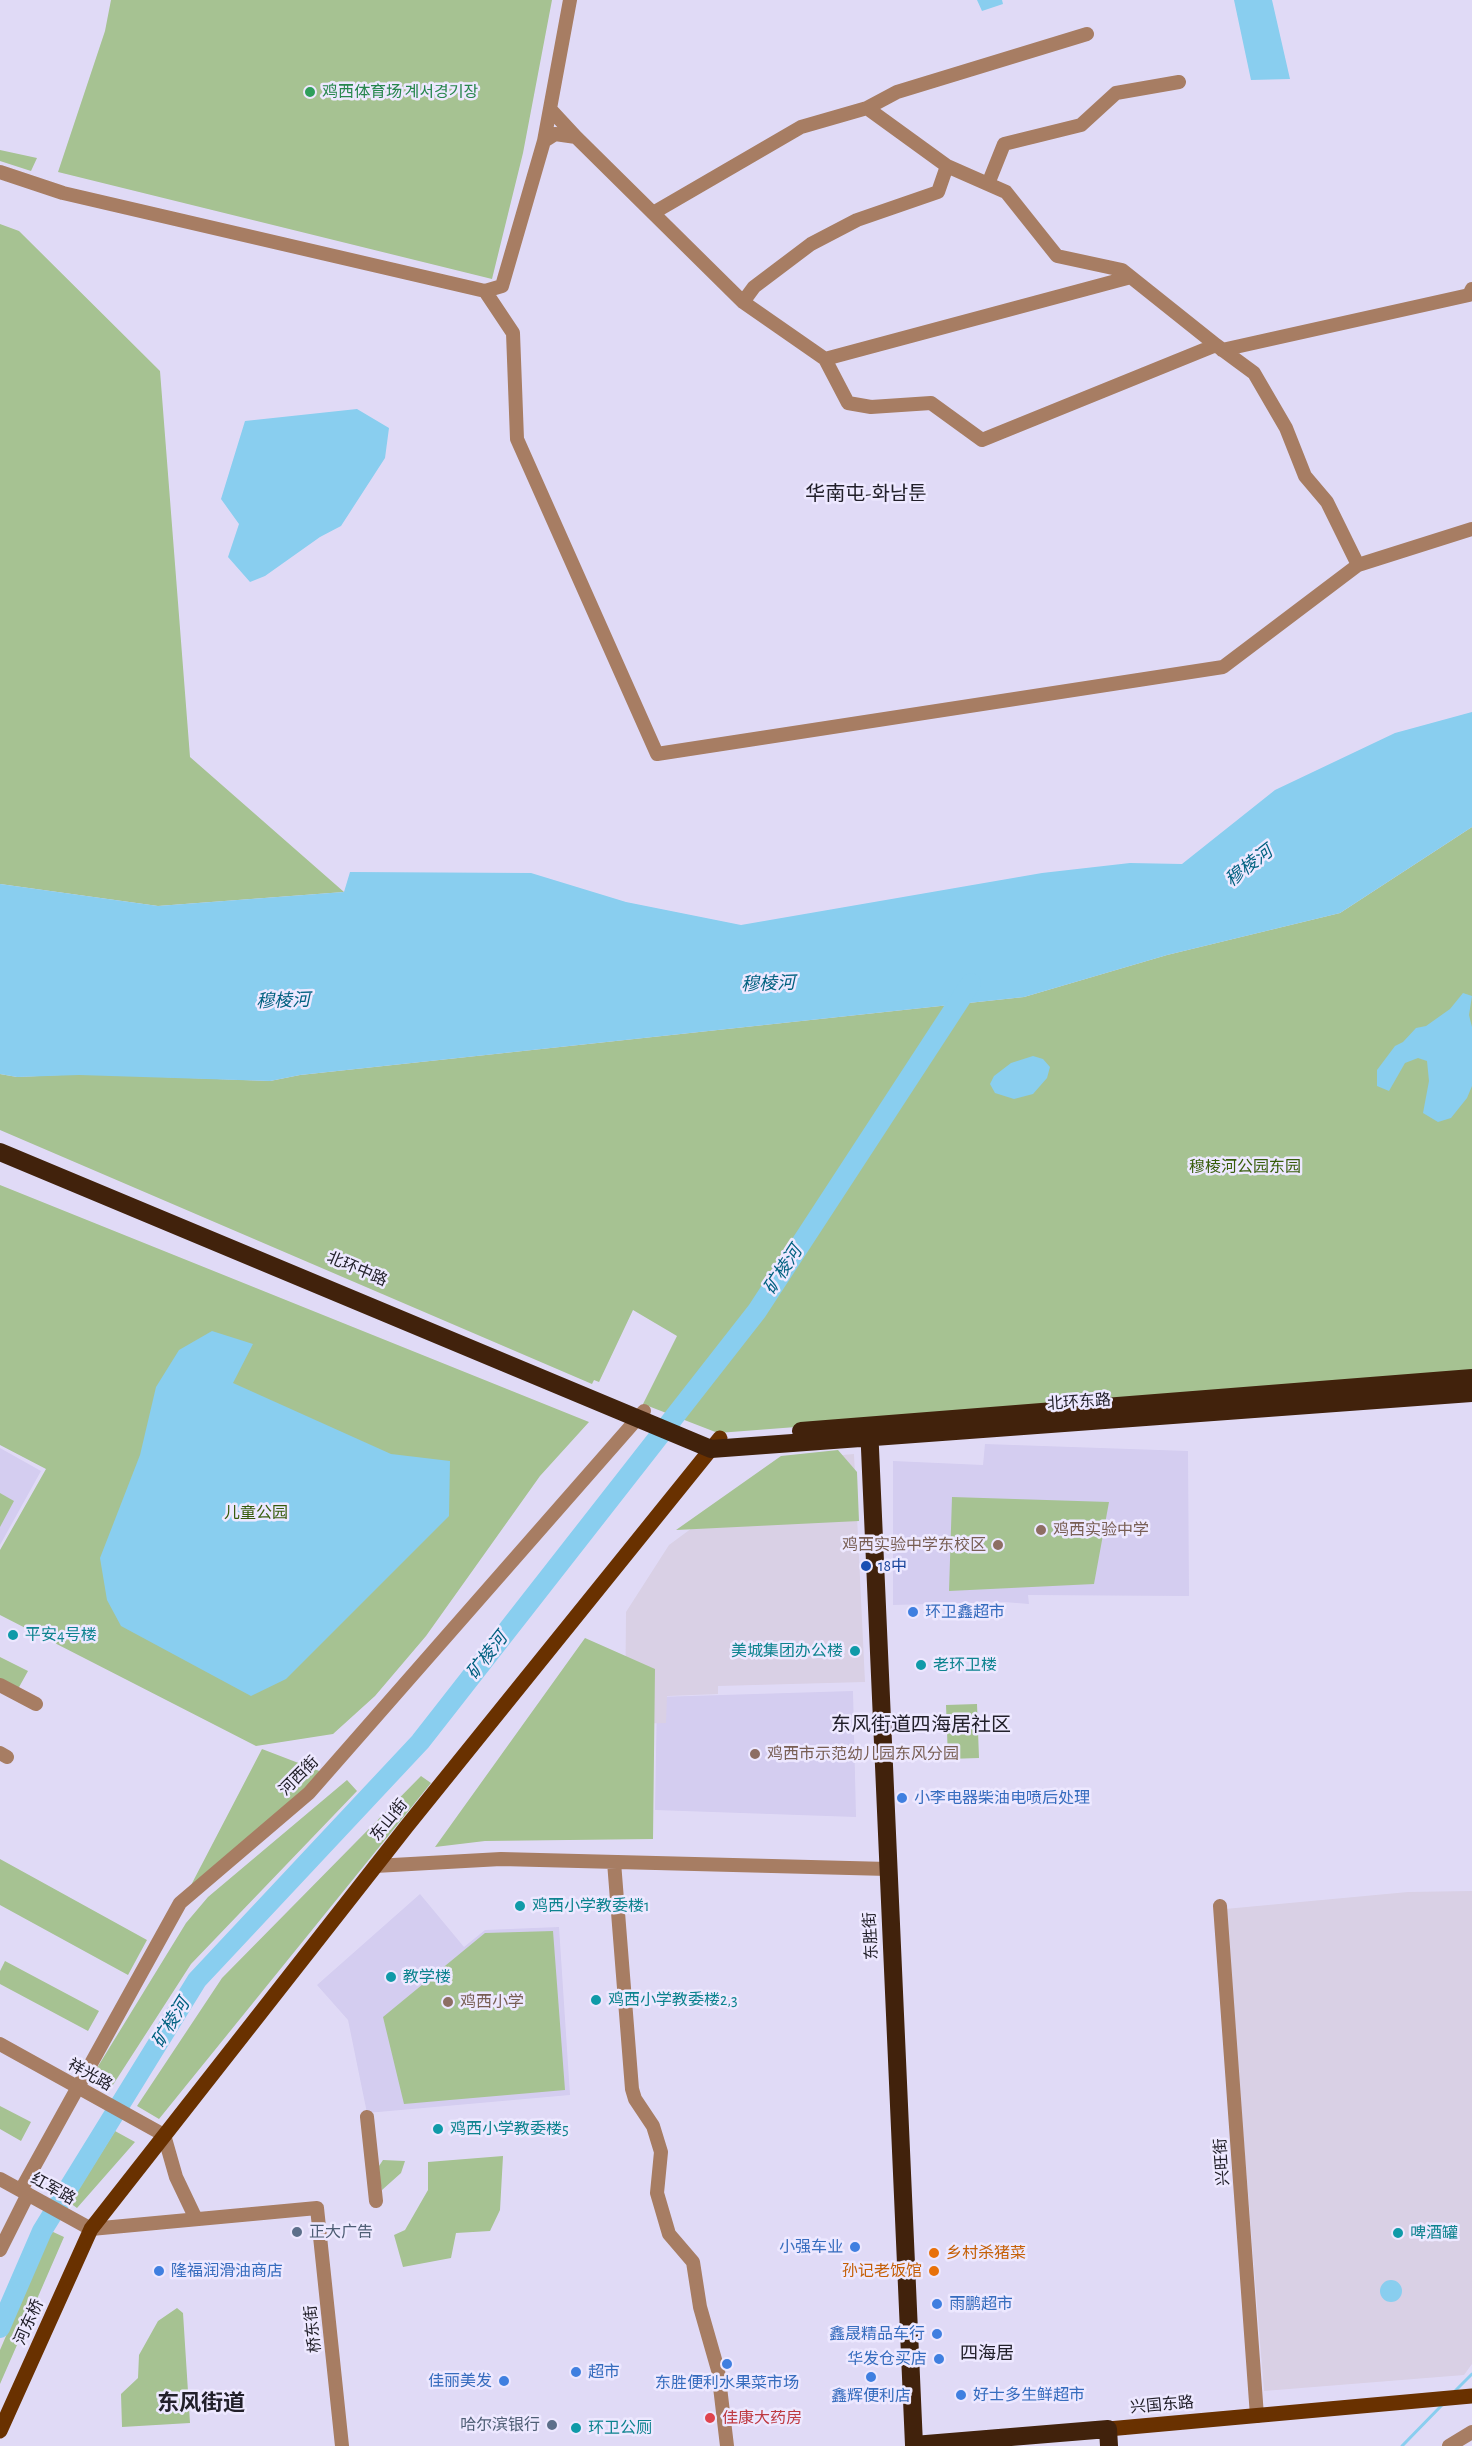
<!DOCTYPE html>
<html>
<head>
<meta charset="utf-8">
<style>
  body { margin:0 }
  canvas { display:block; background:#e0daf6 }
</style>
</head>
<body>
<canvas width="1472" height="2446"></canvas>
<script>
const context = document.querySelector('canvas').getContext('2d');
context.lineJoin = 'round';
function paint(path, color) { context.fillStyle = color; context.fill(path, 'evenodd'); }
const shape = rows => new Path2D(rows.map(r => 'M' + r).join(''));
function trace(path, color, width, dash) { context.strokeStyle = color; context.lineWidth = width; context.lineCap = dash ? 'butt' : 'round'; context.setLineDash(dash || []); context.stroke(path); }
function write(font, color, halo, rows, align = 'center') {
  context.font = font + ' "Alegreya Sans","Noto Sans SC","Noto Sans KR",sans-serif'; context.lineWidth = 5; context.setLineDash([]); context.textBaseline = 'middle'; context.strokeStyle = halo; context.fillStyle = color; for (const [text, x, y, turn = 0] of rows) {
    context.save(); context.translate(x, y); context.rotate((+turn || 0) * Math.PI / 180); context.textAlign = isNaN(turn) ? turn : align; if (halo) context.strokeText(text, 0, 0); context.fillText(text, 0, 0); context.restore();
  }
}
const built = shape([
  [985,1444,1188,1451,1189,1596,1028,1595,1029,1604,1004,1602,893,1605,893,1461,983,1465],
  [0,1448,41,1471,0,1545],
  [853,1691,856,1817,655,1810,657,1697],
  [420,1894,464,1947,485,1930,559,1927,570,2095,367,2113,348,2020,317,1985]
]);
const industrial = shape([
  [854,1454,865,1682,718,1686,718,1694,667,1696,666,1723,625,1724,626,1612,669,1545,784,1460],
  [1472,1891,1472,2364,1464,2375,1264,2391,1225,1909,1408,1892]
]);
const green = shape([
  [111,0,552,0,523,153,492,279,58,172,105,31],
  [0,150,37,158,31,171,0,161],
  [0,224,19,231,160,371,190,757,344,892,158,906,0,884],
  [1472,827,1472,1375,718,1433,643,1404,677,1336,633,1310,599,1382,594,1380,592,1384,0,1130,0,1074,17,1077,83,1074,270,1081,300,1075,1024,997,1167,955,1340,913],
  [0,1185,589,1422,540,1476,426,1636,375,1696,333,1734,256,1746,0,1615,0,1550,46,1469,0,1445],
  [838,1450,857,1472,859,1521,676,1530,781,1456],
  [0,1493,14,1501,0,1527],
  [952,1497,1109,1502,1094,1584,949,1591],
  [585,1638,655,1669,653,1839,485,1841,435,1847],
  [0,1657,28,1671,18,1689,0,1679],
  [977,1704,979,1758,948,1759,946,1705],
  [262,1749,322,1772,305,1793,189,1889],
  [421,1776,431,1783,159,2119,137,2106,222,1978],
  [347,1780,357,1791,191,1964,109,2091,89,2081,186,1923,208,1897],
  [0,1859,147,1940,128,1975,0,1905],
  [553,1931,565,2090,404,2104,383,2017,485,1933],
  [5,1961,99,2011,88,2031,0,1984,0,1971],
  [0,2106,31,2122,21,2141,0,2129],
  [115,2131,135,2142,77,2208,70,2203],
  [503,2156,500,2210,490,2231,456,2233,451,2258,403,2267,394,2235,405,2230,428,2190,428,2162],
  [383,2160,405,2161,401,2173,382,2190,377,2169],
  [51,2231,64,2237,0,2384,0,2350],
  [177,2308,183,2313,190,2423,122,2427,121,2394,138,2378,139,2355,158,2321]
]);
const water = shape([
  [977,0,1002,0,1003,4,982,11],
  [1234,0,1272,0,1290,79,1251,80],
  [357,409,389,428,385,458,341,526,320,537,265,576,250,582,228,557,239,524,221,499,245,421],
  [1472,712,1472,827,1340,913,1167,955,1024,997,300,1075,270,1081,79,1075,17,1077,0,1074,0,884,158,906,344,892,350,872,531,873,626,902,741,925,1042,873,1130,863,1182,864,1275,790,1395,733],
  [1463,993,1472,996,1469,1015,1472,1027,1472,1086,1467,1098,1451,1118,1438,1122,1423,1113,1429,1081,1427,1061,1418,1058,1405,1063,1389,1091,1377,1086,1377,1070,1395,1046,1403,1042,1416,1028,1426,1026,1450,1009],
  [1033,1056,1043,1059,1050,1067,1047,1078,1033,1094,1014,1099,995,1093,990,1084,994,1076,1011,1063],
  [212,1331,253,1344,233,1383,391,1454,450,1461,449,1516,286,1679,251,1696,121,1626,107,1600,100,1558,140,1455,156,1387,179,1350],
  '1380 2291a11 11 0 1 1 22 0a11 11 0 1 1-22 0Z'
]);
const stream = shape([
  [1453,2393,1472,2374],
  [1402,2446,1443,2404]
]);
const river = shape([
  [0,2328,42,2231,197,1980,420,1742,757,1311,971,983]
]);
const minor = shape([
  [867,108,947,166,1006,192,1057,256,1122,270,1216,345],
  [550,109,576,137],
  [544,141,570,0],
  [0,172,63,193,485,291,502,286,544,141,555,134,576,137,743,302,825,359,848,403,871,407,931,403,982,440,1216,345,1254,373,1286,428,1305,476,1327,502,1358,565,1472,529],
  [988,184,1004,144,1081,125,1116,93,1179,82],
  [653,213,801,127,867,108,897,92,1087,34],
  [485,291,513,333,517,439,657,754,1223,667,1358,565],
  [743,302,754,287,811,244,857,220,938,192,947,166],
  [1222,350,1469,295,1472,289],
  [825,359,1131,277],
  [0,1685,36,1704],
  [0,1753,7,1757],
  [614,1862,632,2089,635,2099,653,2126,661,2152,657,2193,669,2234,693,2262,700,2307,718,2370,727,2446],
  [375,1866,501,1859,888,1869],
  [1220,1906,1257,2416],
  [0,2044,164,2135,176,2177,196,2219],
  [367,2117,376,2201],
  [0,2179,91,2229,317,2208,342,2446],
  [21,2190,180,1903,309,1793,644,1411],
  [0,2250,28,2194],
  [1449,2446,1472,2432]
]);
const major = shape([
  [1108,2429,1472,2396],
  [0,2431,91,2229,407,1826,720,1438]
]);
const highway = shape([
  [0,1152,711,1449,1472,1393],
  [869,1426,914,2445,1108,2429,1109,2446],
  [801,1431,1472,1378]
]);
const markers = [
  [310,92,6,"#2e9e5b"],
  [1041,1530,6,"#8d6e63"],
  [998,1545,6,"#8d6e63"],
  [866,1566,6,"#1a4fb4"],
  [913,1612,6,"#3f7fe0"],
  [13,1635,6,"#0f9aa8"],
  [855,1651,6,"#0f9aa8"],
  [921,1665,6,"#0f9aa8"],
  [755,1754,6,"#8d6e63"],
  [902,1798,6,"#3f7fe0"],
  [520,1906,6,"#0f9aa8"],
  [391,1977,6,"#0f9aa8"],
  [596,2000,6,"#0f9aa8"],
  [448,2002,6,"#8d6e63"],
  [438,2129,6,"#0f9aa8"],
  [297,2232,6,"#5c6f8a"],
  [1398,2233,6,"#0f9aa8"],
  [855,2247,6,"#3f7fe0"],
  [934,2253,6,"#e8710a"],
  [159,2271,6,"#3f7fe0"],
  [934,2271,6,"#e8710a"],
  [937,2304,6,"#3f7fe0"],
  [937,2334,6,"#3f7fe0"],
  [939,2359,6,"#3f7fe0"],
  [727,2364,6,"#3f7fe0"],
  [576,2372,6,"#3f7fe0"],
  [871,2377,6,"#3f7fe0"],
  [504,2381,6,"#3f7fe0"],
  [961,2395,6,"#3f7fe0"],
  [710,2418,6,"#e0444e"],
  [552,2425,6,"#5c6f8a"],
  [576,2428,6,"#0f9aa8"]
];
const leisureNames = [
  ["鸡西体育场 계서경기장",322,92]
];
const parkNames = [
  ["穆棱河公园东园",1245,1167],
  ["儿童公园",256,1513]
];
const streetNames = [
  ["北环中路",357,1269,23],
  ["北环东路",1079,1402,-4],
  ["河西街",299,1776,-45],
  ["东山街",389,1820,-51],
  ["东胜街",871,1936,-93],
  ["祥光路",90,2075,29],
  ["兴旺街",1222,2162,-94],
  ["红军路",53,2189,29],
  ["河东桥",29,2322,-66],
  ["桥东街",313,2329,-96],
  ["兴国东路",1162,2405,-5]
];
const educationNames = [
  ["鸡西实验中学",1053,1530],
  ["鸡西实验中学东校区",986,1545,"right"],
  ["鸡西市示范幼儿园东风分园",767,1754],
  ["鸡西小学",460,2002]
];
const transitNames = [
  ["18中",878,1566]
];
const shopNames = [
  ["环卫鑫超市",925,1612],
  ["小李电器柴油电喷后处理",914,1798],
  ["小强车业",843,2247,"right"],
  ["隆福润滑油商店",171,2271],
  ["雨鹏超市",949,2304],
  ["鑫晟精品车行",925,2334,"right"],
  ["华发仓买店",927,2359,"right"],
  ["超市",588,2372],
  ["佳丽美发",492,2381,"right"],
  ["东胜便利水果菜市场",727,2383,"center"],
  ["好士多生鲜超市",973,2395],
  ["鑫辉便利店",871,2396,"center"]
];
const cultureNames = [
  ["平安4号楼",25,1635],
  ["美城集团办公楼",843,1651,"right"],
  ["老环卫楼",933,1665],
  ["鸡西小学教委楼1",532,1906],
  ["教学楼",403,1977],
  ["鸡西小学教委楼2,3",608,2000],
  ["鸡西小学教委楼5",450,2129],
  ["啤酒罐",1410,2233],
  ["环卫公厕",588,2428]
];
const serviceNames = [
  ["正大广告",309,2232],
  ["哈尔滨银行",540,2425,"right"]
];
const foodNames = [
  ["乡村杀猪菜",946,2253],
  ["孙记老饭馆",922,2271,"right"]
];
const healthNames = [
  ["佳康大药房",722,2418]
];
const waterNames = [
  ["穆棱河",1249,866,-38],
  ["穆棱河",768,984,-2],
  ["穆棱河",283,1001,-2],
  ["矿棱河",783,1270,-57],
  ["矿棱河",487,1656,-52],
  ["矿棱河",171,2023,-58]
];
const neighbourhoodNames = [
  ["四海居",987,2354]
];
const quarterNames = [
  ["华南屯-화남툰",866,494],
  ["东风街道四海居社区",921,1725]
];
const districtNames = [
  ["东风街道",201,2403]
];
paint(built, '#d4cdf0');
paint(industrial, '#d9d0e5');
paint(green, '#a6c292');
paint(water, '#89ceef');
trace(stream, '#89ceef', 3);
trace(river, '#89ceef', 20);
trace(minor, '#a77d63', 14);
trace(major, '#693100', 15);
trace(highway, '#41220c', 18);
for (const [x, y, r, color] of markers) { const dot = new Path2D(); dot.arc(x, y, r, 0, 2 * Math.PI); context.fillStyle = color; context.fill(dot); trace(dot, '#ede8ff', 2); }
write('16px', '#27864d', '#ede8ff', leisureNames, 'left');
write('16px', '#375c0b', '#ede8ff', parkNames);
write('16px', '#22202a', '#ede8ff', streetNames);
write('16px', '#785e54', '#ede8ff', educationNames, 'left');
write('16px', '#164399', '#ede8ff', transitNames, 'left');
write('16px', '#366cbe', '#ede8ff', shopNames, 'left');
write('16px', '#0d838f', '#ede8ff', cultureNames, 'left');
write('16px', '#4e5e75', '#ede8ff', serviceNames, 'left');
write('16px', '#c56008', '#ede8ff', foodNames, 'left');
write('16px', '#be3a42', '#ede8ff', healthNames, 'left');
write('italic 18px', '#016180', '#ede8ff', waterNames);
write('18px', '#22202a', '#ede8ff', neighbourhoodNames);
write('20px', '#22202a', '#ede8ff', quarterNames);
write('bold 22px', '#22202a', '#ede8ff', districtNames);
</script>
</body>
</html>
